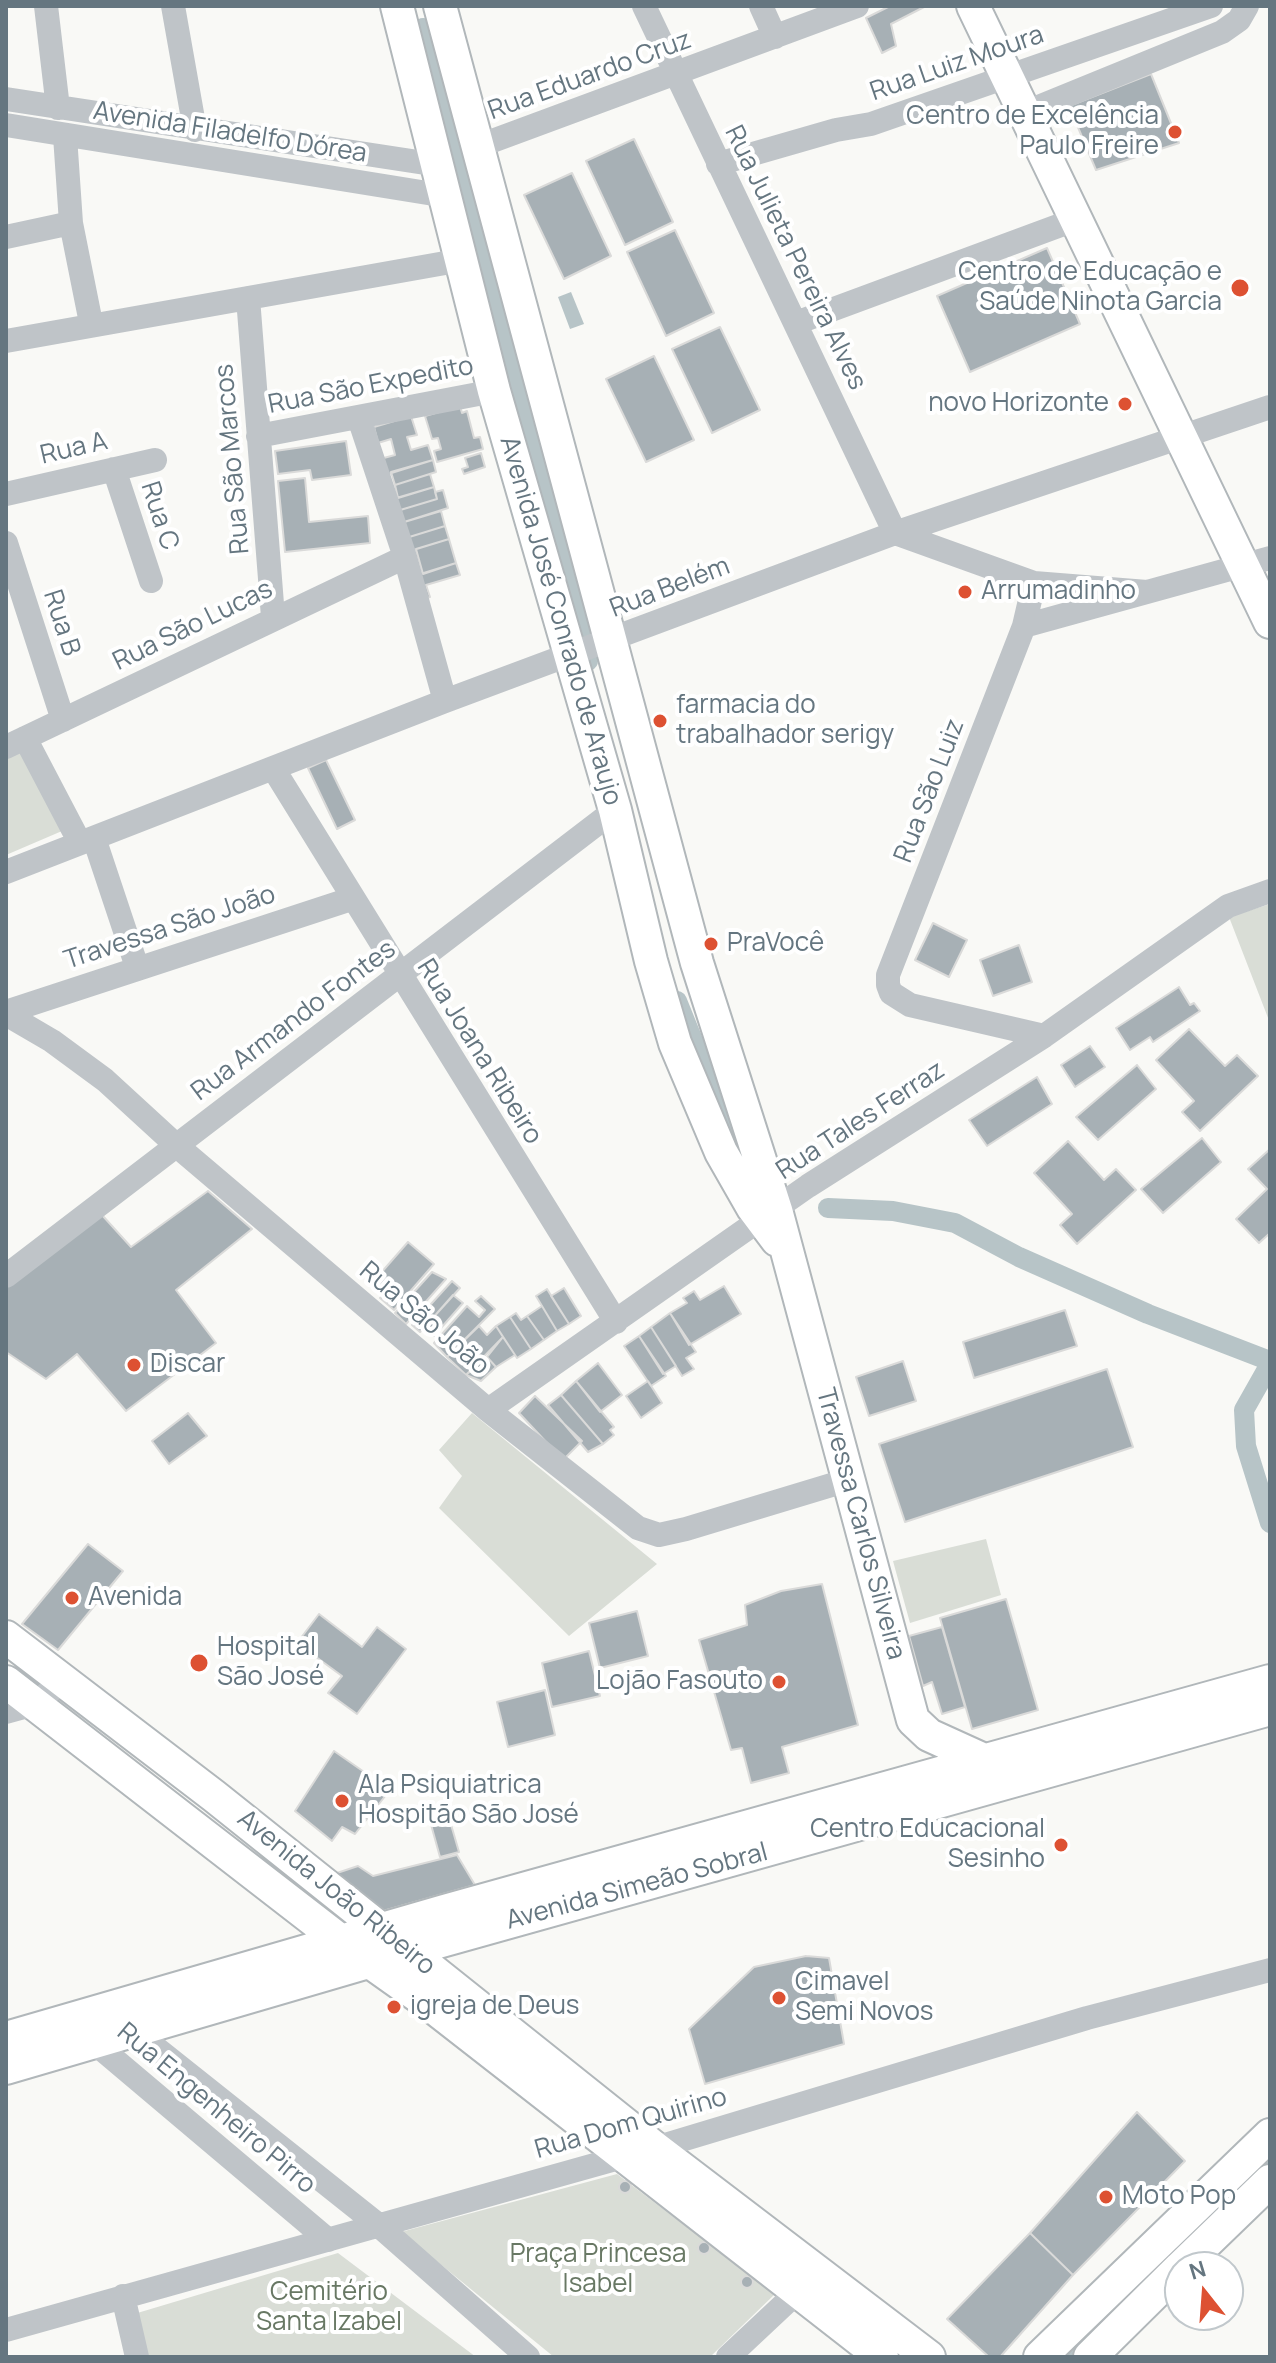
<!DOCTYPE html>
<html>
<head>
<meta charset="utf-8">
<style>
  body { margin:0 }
  #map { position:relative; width:1276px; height:2363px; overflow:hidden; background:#f9f9f6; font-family:Manrope,sans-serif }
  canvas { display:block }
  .frame { position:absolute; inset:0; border:8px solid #657680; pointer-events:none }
  .north { position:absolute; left:1164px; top:2251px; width:80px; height:80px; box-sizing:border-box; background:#fff; border:2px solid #c1c8cc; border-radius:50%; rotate:343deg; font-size:22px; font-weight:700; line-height:32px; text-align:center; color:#657680 }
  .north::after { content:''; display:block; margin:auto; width:28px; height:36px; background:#dd5132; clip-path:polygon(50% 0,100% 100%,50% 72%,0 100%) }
</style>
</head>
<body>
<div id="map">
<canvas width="1276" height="2363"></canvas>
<div class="frame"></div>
<div class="north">N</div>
</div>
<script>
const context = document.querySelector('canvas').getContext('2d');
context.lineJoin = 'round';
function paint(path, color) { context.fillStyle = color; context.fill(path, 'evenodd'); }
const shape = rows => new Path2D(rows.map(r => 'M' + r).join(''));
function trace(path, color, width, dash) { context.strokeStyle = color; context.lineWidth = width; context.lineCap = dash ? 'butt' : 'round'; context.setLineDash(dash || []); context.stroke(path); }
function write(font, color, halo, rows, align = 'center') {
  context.font = font + ' Manrope,sans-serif'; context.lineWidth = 8; context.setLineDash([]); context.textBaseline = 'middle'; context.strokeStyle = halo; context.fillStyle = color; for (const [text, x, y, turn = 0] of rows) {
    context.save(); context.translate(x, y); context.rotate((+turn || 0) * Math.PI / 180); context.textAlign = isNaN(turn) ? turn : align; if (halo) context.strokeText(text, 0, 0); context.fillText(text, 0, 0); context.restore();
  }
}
const green = shape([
  [32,741,69,828,6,855,6,752],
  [1270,904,1270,1023,1229,917],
  [472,1413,657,1564,569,1636,439,1508,462,1476,439,1450],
  [986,1539,1001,1595,910,1623,893,1561],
  [617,2174,775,2294,710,2357,554,2357,401,2232],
  [338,2253,476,2357,144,2357,134,2314]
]);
const water = shape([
  [571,292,584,324,570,329,558,297]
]);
const canal = shape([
  [423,28,588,661],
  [677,1001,728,1127],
  [828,1208,893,1211,955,1223,1019,1257,1148,1314,1270,1361],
  [1270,1364,1244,1410,1246,1446,1270,1523],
  [1064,2357,1270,2161]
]);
const building = shape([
  [890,6,926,6,891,24,896,46,882,53,866,18,890,6],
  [1151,74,1179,143,1096,170,1069,106,1151,74],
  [634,139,673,222,625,245,586,161,634,139],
  [572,173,611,256,564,279,524,195,572,173],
  [675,230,714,313,666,336,627,252,675,230],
  [1047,248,1080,324,970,372,937,296,1047,248],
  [720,327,760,410,712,433,672,349,720,327],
  [654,356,694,440,646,462,606,379,654,356],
  [460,406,462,413,467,411,474,438,480,437,483,449,437,462,434,451,441,449,438,438,432,439,425,416,460,406],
  [411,416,417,435,407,437,411,450,428,445,433,460,385,475,380,459,395,455,391,439,378,443,374,427,411,416],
  [346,441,351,475,312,480,310,470,278,474,275,451,346,441],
  [481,453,485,467,464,474,462,469,468,467,465,458,481,453],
  [433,460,436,472,395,485,391,472,433,460],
  [430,474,434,487,398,498,395,485,430,474],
  [305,478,309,522,368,516,370,543,285,552,278,481,305,478],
  [434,487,437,499,397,511,393,499,434,487],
  [443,490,448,508,401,523,397,511,437,499,435,492,443,490],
  [441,511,445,526,406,538,401,523,441,511],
  [445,526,449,539,410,551,406,538,445,526],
  [449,539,456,563,423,574,416,549,449,539],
  [456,563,460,575,426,585,430,597,421,600,414,576,456,563],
  [326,760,355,820,337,829,308,768,326,760],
  [933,923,967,940,949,977,915,960,933,923],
  [1019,945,1032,982,993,996,980,960,1019,945],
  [1179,987,1190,1005,1194,1003,1200,1011,1153,1042,1150,1037,1130,1050,1116,1028,1179,987],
  [1189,1029,1225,1066,1237,1055,1258,1076,1200,1131,1182,1112,1194,1101,1156,1060,1189,1029],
  [1090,1046,1105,1067,1075,1087,1061,1065,1090,1046],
  [1137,1065,1156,1089,1098,1140,1076,1117,1137,1065],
  [1037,1077,1052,1104,987,1146,969,1120,1037,1077],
  [1202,1138,1221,1162,1163,1213,1141,1189,1202,1138],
  [1068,1141,1104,1180,1116,1169,1136,1190,1077,1244,1060,1225,1072,1214,1034,1173,1068,1141],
  [1270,1149,1270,1233,1259,1243,1236,1219,1267,1189,1248,1169,1270,1149],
  [208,1191,252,1229,176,1290,216,1343,126,1411,77,1354,46,1379,6,1352,6,1285,102,1215,131,1247,208,1191],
  [408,1242,434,1264,394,1310,380,1298,386,1293,373,1282,408,1242],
  [432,1272,446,1279,406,1324,395,1313,432,1272],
  [452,1281,460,1288,420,1332,412,1325,452,1281],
  [724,1286,741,1314,689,1345,670,1313,687,1303,683,1298,694,1291,700,1300,724,1286],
  [564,1288,581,1316,569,1324,551,1296,564,1288],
  [547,1289,569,1324,557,1331,536,1296,547,1289],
  [453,1295,463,1303,434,1336,424,1328,453,1295],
  [481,1296,495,1309,447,1357,434,1343,467,1306,479,1317,485,1310,475,1301,481,1296],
  [542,1306,557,1331,544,1340,527,1316,542,1306],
  [1065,1310,1077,1346,974,1378,963,1342,1065,1310],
  [516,1313,521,1320,527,1316,544,1340,531,1349,510,1317,516,1313],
  [670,1313,696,1352,686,1358,694,1369,682,1376,651,1327,670,1313],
  [510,1317,531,1349,517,1358,496,1326,510,1317],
  [479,1326,487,1335,496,1326,503,1337,466,1375,447,1357,479,1326],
  [651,1327,676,1366,663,1374,639,1336,651,1327],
  [639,1336,666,1376,651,1386,624,1346,639,1336],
  [503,1337,515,1355,496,1367,487,1357,503,1337],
  [487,1357,496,1367,481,1381,466,1375,487,1357],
  [903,1361,916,1401,869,1416,856,1377,903,1361],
  [598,1363,622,1395,600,1412,576,1381,598,1363],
  [1107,1369,1133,1447,905,1522,879,1444,1107,1369],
  [576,1381,614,1427,610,1430,614,1435,603,1444,561,1395,576,1381],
  [648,1381,662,1403,641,1418,626,1396,648,1381],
  [561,1395,603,1444,588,1452,548,1405,561,1395],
  [535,1396,582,1441,563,1460,519,1413,535,1396],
  [188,1413,207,1436,169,1464,152,1441,188,1413],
  [88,1544,123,1571,58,1650,22,1624,88,1544],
  [822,1584,858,1725,782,1747,789,1773,751,1783,742,1748,731,1750,699,1640,747,1625,745,1605,781,1591,822,1584],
  [1006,1599,1038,1710,972,1729,940,1618,1006,1599],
  [637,1611,648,1656,600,1668,589,1623,637,1611],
  [319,1614,362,1647,377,1627,406,1649,357,1714,328,1693,342,1676,297,1643,319,1614],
  [942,1627,965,1707,942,1714,932,1682,923,1686,909,1636,942,1627],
  [589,1651,600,1696,552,1707,542,1663,589,1651],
  [545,1690,555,1735,508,1747,497,1702,545,1690],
  [334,1751,390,1790,355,1834,342,1827,332,1841,295,1811,334,1751],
  [445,1804,459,1852,440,1857,427,1810,445,1804],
  [457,1855,475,1885,383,1911,334,1874,358,1866,373,1876,457,1855],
  [806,1956,829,1958,844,2044,705,2084,689,2029,754,1967,806,1956],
  [1137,2112,1185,2161,1073,2275,1030,2233,1137,2112],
  '619 2187a6 6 0 1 1 12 0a6 6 0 1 1-12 0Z',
  [1030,2233,1073,2275,1000,2357,989,2357,947,2319,1030,2233],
  '698 2248a6 6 0 1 1 12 0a6 6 0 1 1-12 0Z',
  '741 2282a6 6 0 1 1 12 0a6 6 0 1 1-12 0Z'
]);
const minor = shape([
  [46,6,58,108],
  [173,6,195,130],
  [644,6,895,533,1034,583,1147,592],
  [761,6,775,37],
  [6,99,438,165],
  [1026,112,1222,32,1239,20,1247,6],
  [6,125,446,196],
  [65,136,71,223,91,323],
  [476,147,857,6],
  [718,164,836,130,871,124,1211,6],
  [6,237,71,223],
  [248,298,273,617],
  [796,323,1077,219],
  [6,341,462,260],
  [359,418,405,557,445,701],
  [258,436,494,391],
  [114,469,151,581],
  [6,494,155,460],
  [6,543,63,720],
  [1034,583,1024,626,888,975,888,985,891,993,910,1005,1044,1036],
  [1024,626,1270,558],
  [25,738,80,843],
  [6,747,405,557],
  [273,768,616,1322],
  [94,838,137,967],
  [6,872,445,701,895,533,1270,407],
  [6,1012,351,899],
  [6,1014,52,1041,105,1080,177,1146,488,1410,638,1528,659,1535,686,1529,848,1480],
  [6,1276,615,810],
  [488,1410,808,1186,1044,1036,1228,906,1270,891],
  [6,1712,35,1704,63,1680],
  [123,2022,377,2224,528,2357],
  [84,2034,328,2240],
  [123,2296,137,2357],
  [6,2330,655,2148,1087,2018,1270,1970],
  [728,2357,808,2282]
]);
const major = shape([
  [397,6,494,391,615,810,651,961,675,1043,721,1152,753,1208,777,1240],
  [440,6,697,963,776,1210,913,1720,929,1735,984,1760],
  [973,6,1270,622],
  [6,1637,214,1796,655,2148,929,2357],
  [6,1682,342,1942,428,2003,882,2357],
  [6,2038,444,1911,1270,1681],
  [6,2068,406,1951,1270,1709],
  [1181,2267,1270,2181],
  [1040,2357,1270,2135],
  [1090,2357,1180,2268]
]);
const markers = [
  [1175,132,8,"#dd5132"],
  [1240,288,10,"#dd5132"],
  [1125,404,8,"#dd5132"],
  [965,592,8,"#dd5132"],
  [660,721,8,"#dd5132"],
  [711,944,8,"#dd5132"],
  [134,1365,8,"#dd5132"],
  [72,1598,8,"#dd5132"],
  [199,1663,10,"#dd5132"],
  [779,1682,8,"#dd5132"],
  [342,1801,8,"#dd5132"],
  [1061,1845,8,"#dd5132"],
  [779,1998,8,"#dd5132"],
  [394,2007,8,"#dd5132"],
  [1106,2197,8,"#dd5132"]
];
const streetNames = [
  ["Rua Luiz Moura",957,64,-19],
  ["Rua Eduardo Cruz",590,76,-20],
  ["Avenida Filadelfo Dórea",230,133,9],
  ["Rua Julieta Pereira Alves",795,258,64],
  ["Rua São Expedito",371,386,-11],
  ["Rua A",74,449,-13],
  ["Rua São Marcos",233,459,-95],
  ["Rua C",159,516,72],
  ["Rua Belém",670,588,-21],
  ["Avenida José Conrado de Araujo",560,621,74],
  ["Rua B",61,623,72],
  ["Rua São Lucas",193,626,-26],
  ["Rua São Luiz",930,791,-69],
  ["Travessa São João",170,928,-18],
  ["Rua Armando Fontes",294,1021,-37],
  ["Rua Joana Ribeiro",479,1052,58],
  ["Rua Tales Ferraz",861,1121,-33],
  ["Rua São João",424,1319,40],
  ["Travessa Carlos Silveira",860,1524,75],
  ["Avenida Simeão Sobral",637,1887,-15],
  ["Avenida João Ribeiro",336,1893,39],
  ["Rua Engenheiro Pirro",216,2109,40],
  ["Rua Dom Quirino",631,2124,-16]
];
const poiNames = [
  ["Centro de Excelência",1159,117,"right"],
  ["Paulo Freire",1159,147,"right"],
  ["Centro de Educação e",1222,273,"right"],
  ["Saúde Ninota Garcia",1222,303,"right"],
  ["novo Horizonte",1109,404,"right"],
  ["Arrumadinho",981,592],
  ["farmacia do",676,706],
  ["trabalhador serigy",676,736],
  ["PraVocê",727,944],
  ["Discar",150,1365],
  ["Avenida",88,1598],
  ["Hospital",217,1648],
  ["São José",217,1678],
  ["Lojão Fasouto",763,1682,"right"],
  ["Ala Psiquiatrica",358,1786],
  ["Hospitão São José",358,1816],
  ["Centro Educacional",1045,1830,"right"],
  ["Sesinho",1045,1860,"right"],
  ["Cimavel",795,1983],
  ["Semi Novos",795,2013],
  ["igreja de Deus",410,2007],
  ["Moto Pop",1122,2197]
];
const parkNames = [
  ["Praça Princesa",598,2255],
  ["Isabel",598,2285],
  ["Cemitério",329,2293],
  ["Santa Izabel",329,2323]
];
paint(green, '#d9ddd6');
paint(water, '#b7c4c7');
trace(canal, '#b7c4c7', 20);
paint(building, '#a7b0b5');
trace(building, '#dadad9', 2);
trace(major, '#b1b7ba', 36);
trace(minor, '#bfc4c8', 24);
trace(major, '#fff', 32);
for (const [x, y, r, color] of markers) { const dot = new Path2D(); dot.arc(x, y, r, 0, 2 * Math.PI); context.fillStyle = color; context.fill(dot); trace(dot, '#fff', 3); }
write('26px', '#657680', '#fff', streetNames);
write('26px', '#657680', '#fff', poiNames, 'left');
write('26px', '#687864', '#fff', parkNames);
</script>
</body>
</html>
